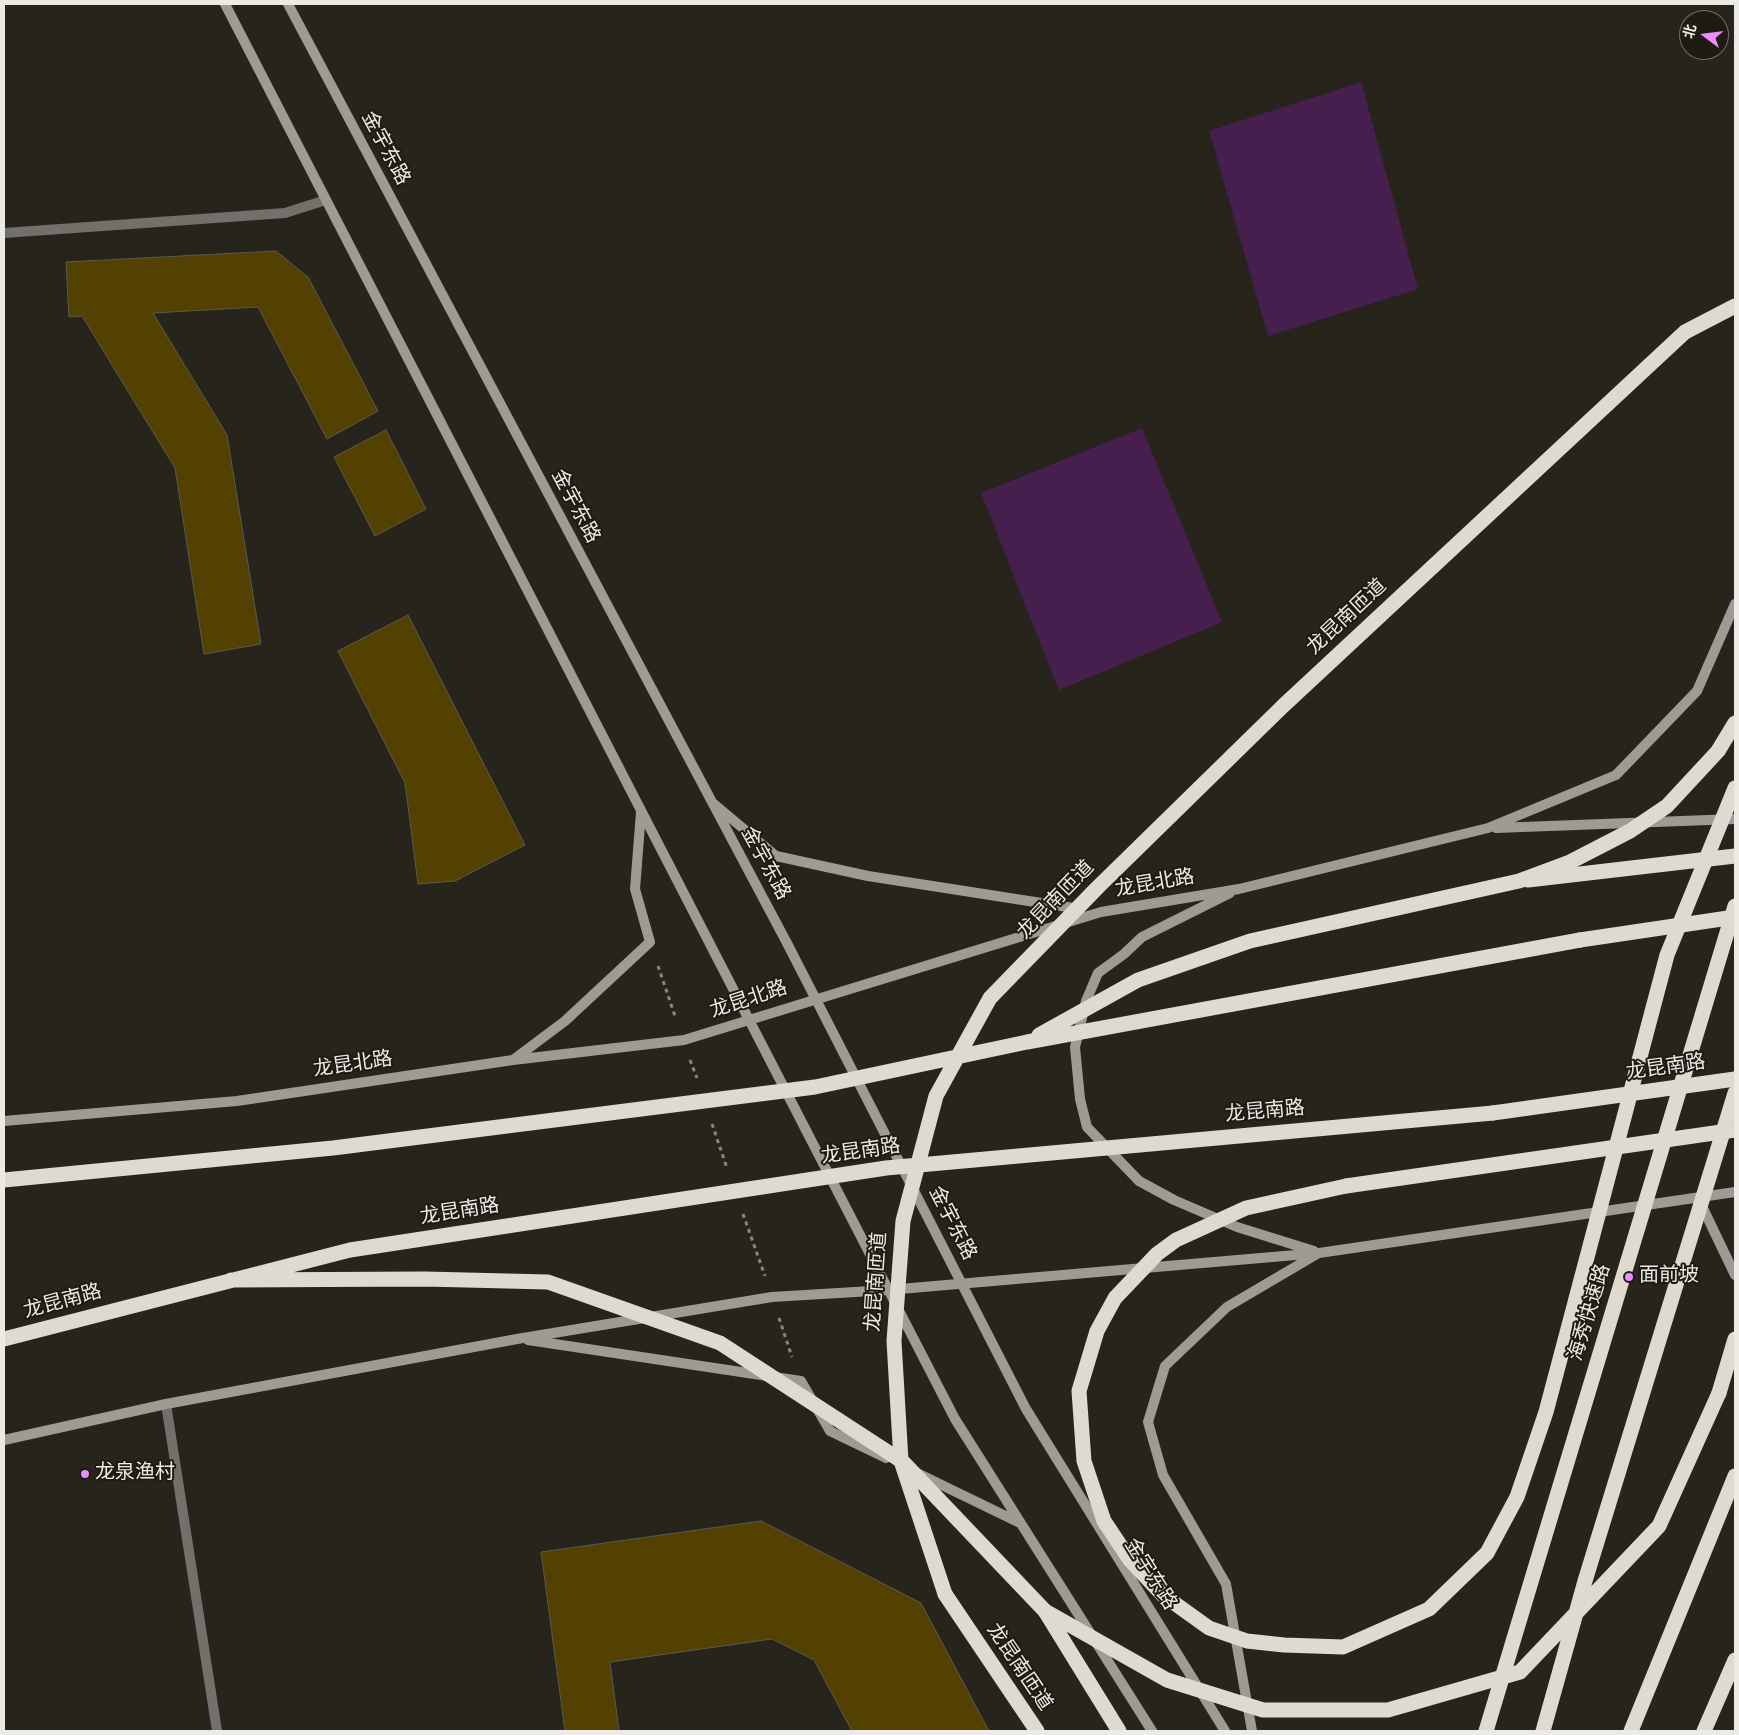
<!DOCTYPE html>
<html>
<head>
<meta charset="utf-8">
<style>
  body { margin:0 }
  #map { position:relative; width:1739px; height:1735px; overflow:hidden; background:#27241c; font-family:Spectral,"Noto Sans SC",serif }
  canvas { display:block }
  .frame { position:absolute; inset:0; border:5px solid #ebeae4; pointer-events:none }
  .north { position:absolute; left:1679px; top:10px; width:50px; height:50px; box-sizing:border-box; background:#1d1b13; border:1px solid #6f6e67; border-radius:50%; rotate:285deg; font-size:14px; font-weight:700; line-height:20px; text-align:center; color:#ebeae4 }
  .north::after { content:''; display:block; margin:auto; width:18px; height:22px; background:#eb8dfb; clip-path:polygon(50% 0,100% 100%,50% 72%,0 100%) }
</style>
</head>
<body>
<div id="map">
<canvas width="1739" height="1735"></canvas>
<div class="frame"></div>
<div class="north">北</div>
</div>
<script>
const context = document.querySelector('canvas').getContext('2d');
context.lineJoin = 'round';
function paint(path, color) { context.fillStyle = color; context.fill(path, 'evenodd'); }
const shape = rows => new Path2D(rows.map(r => 'M' + r).join(''));
function trace(path, color, width, dash) { context.strokeStyle = color; context.lineWidth = width; context.lineCap = dash ? 'butt' : 'round'; context.setLineDash(dash || []); context.stroke(path); }
function write(font, color, halo, rows, align = 'center') {
  context.font = font + ' Spectral,"Noto Sans SC",serif'; context.lineWidth = 4; context.setLineDash([]); context.textBaseline = 'middle'; context.strokeStyle = halo; context.fillStyle = color; for (const [text, x, y, turn = 0] of rows) {
    context.save(); context.translate(x, y); context.rotate((+turn || 0) * Math.PI / 180); context.textAlign = isNaN(turn) ? turn : align; if (halo) context.strokeText(text, 0, 0); context.fillText(text, 0, 0); context.restore();
  }
}
const green = shape([
  [1361,82,1418,289,1268,336,1209,131],
  [1142,428,1222,622,1059,690,981,493]
]);
const building = shape([
  [276,251,308,277,378,411,327,439,258,307,153,313,227,435,261,644,204,654,175,468,82,316,69,317,66,262,276,251],
  [386,430,426,509,375,536,334,457,386,430],
  [408,615,525,845,455,881,418,884,405,783,338,651,408,615],
  [761,1521,921,1603,989,1731,852,1731,814,1660,772,1639,610,1662,619,1731,565,1731,541,1552,761,1521]
]);
const path = shape([
  [658,966,676,1019],
  [690,1060,697,1078],
  [712,1124,727,1168],
  [743,1214,765,1276],
  [779,1318,792,1357]
]);
const street = shape([
  [4,233,285,213,326,200],
  [166,1404,217,1731]
]);
const secondary = shape([
  [225,4,955,1419,1152,1731],
  [288,4,788,945,1026,1409,1225,1731],
  [714,804,776,856,868,876,1080,909],
  [1496,828,1735,819],
  [1230,893,1142,937,1124,954,1098,973,1086,1001,1075,1047,1080,1099,1087,1127,1139,1181,1174,1200,1237,1227,1314,1251],
  [513,1060,565,1021,650,942,635,889,641,812],
  [4,1121,237,1101,513,1060,684,1040,1101,912,1239,889,1488,828,1616,775,1697,691,1735,604],
  [1700,1202,1735,1275],
  [528,1340,801,1381,830,1431,886,1458],
  [4,1440,166,1404,517,1339,772,1297,888,1290,1319,1253,1735,1192],
  [919,1474,1020,1523],
  [1252,1731,1226,1584,1163,1475,1148,1422,1165,1366,1227,1307,1317,1254]
]);
const highway = shape([
  [1528,880,1735,856],
  [1580,940,1735,917],
  [1493,1113,1735,1079],
  [1346,1186,1735,1130],
  [1719,1393,1735,1339],
  [945,1594,1037,1731],
  [1045,1611,1119,1731],
  [1631,1731,1735,1476],
  [1704,1731,1735,1660]
]);
const highwayBridge = shape([
  [1039,1035,1138,980,1250,941,1519,881,1570,862,1630,831,1667,806,1718,751,1735,723],
  [4,1180,333,1148,815,1087,1027,1042,1580,940],
  [1346,1186,1246,1208,1176,1240,1157,1254,1115,1298,1097,1331,1079,1391,1084,1461,1104,1521,1130,1560,1163,1595,1209,1628,1247,1641,1284,1645,1343,1647,1429,1609,1487,1553,1517,1497,1546,1412,1667,955,1735,788],
  [231,1280,425,1279,548,1282,720,1343,903,1462,1045,1611,1167,1680,1263,1710,1388,1710,1520,1672,1659,1526,1719,1393],
  [4,1339,350,1250,886,1168,1493,1113],
  [945,1594,901,1461,894,1341,903,1221,936,1096,990,998,1098,887,1283,706,1685,332,1735,306],
  [1486,1731,1735,906],
  [1543,1731,1585,1581,1735,1093]
]);
const markers = [
  [1629,1277,5,"#eb8dfb"],
  [85,1474,5,"#eb8dfb"]
];
const streetNames = [
  ["金宇东路",384,149,62],
  ["金宇东路",574,507,62],
  ["龙昆南匝道",1348,618,-43],
  ["金宇东路",764,864,61],
  ["龙昆北路",1155,885,-10],
  ["龙昆南匝道",1057,901,-46],
  ["龙昆北路",749,1001,-18],
  ["龙昆北路",353,1066,-8],
  ["龙昆南路",1666,1069,-8],
  ["龙昆南路",1265,1113,-5],
  ["龙昆南路",861,1153,-8],
  ["龙昆南路",460,1213,-9],
  ["金宇东路",951,1224,63],
  ["龙昆南匝道",878,1282,-86],
  ["龙昆南路",63,1303,-15],
  ["海秀快速路",1591,1313,-73],
  ["金宇东路",1149,1575,58],
  ["龙昆南匝道",1018,1668,56]
];
const poiNames = [
  ["面前坡",1639,1277],
  ["龙泉渔村",95,1474]
];
paint(green, '#471f4e');
paint(building, '#534102');
trace(building, '#5c5950', 1);
trace(path, '#88867f', 3, [4, 4]);
trace(street, '#71706b', 10);
trace(secondary, '#9d9b94', 10);
trace(highway, '#dedad0', 15);
trace(highwayBridge, '#dedad0', 15);
for (const [x, y, r, color] of markers) { const dot = new Path2D(); dot.arc(x, y, r, 0, 2 * Math.PI); context.fillStyle = color; context.fill(dot); trace(dot, '#1d1b13', 2); }
write('20px', '#ebeae4', '#1d1b13', streetNames);
write('20px', '#ebeae4', '#1d1b13', poiNames, 'left');
</script>
</body>
</html>
